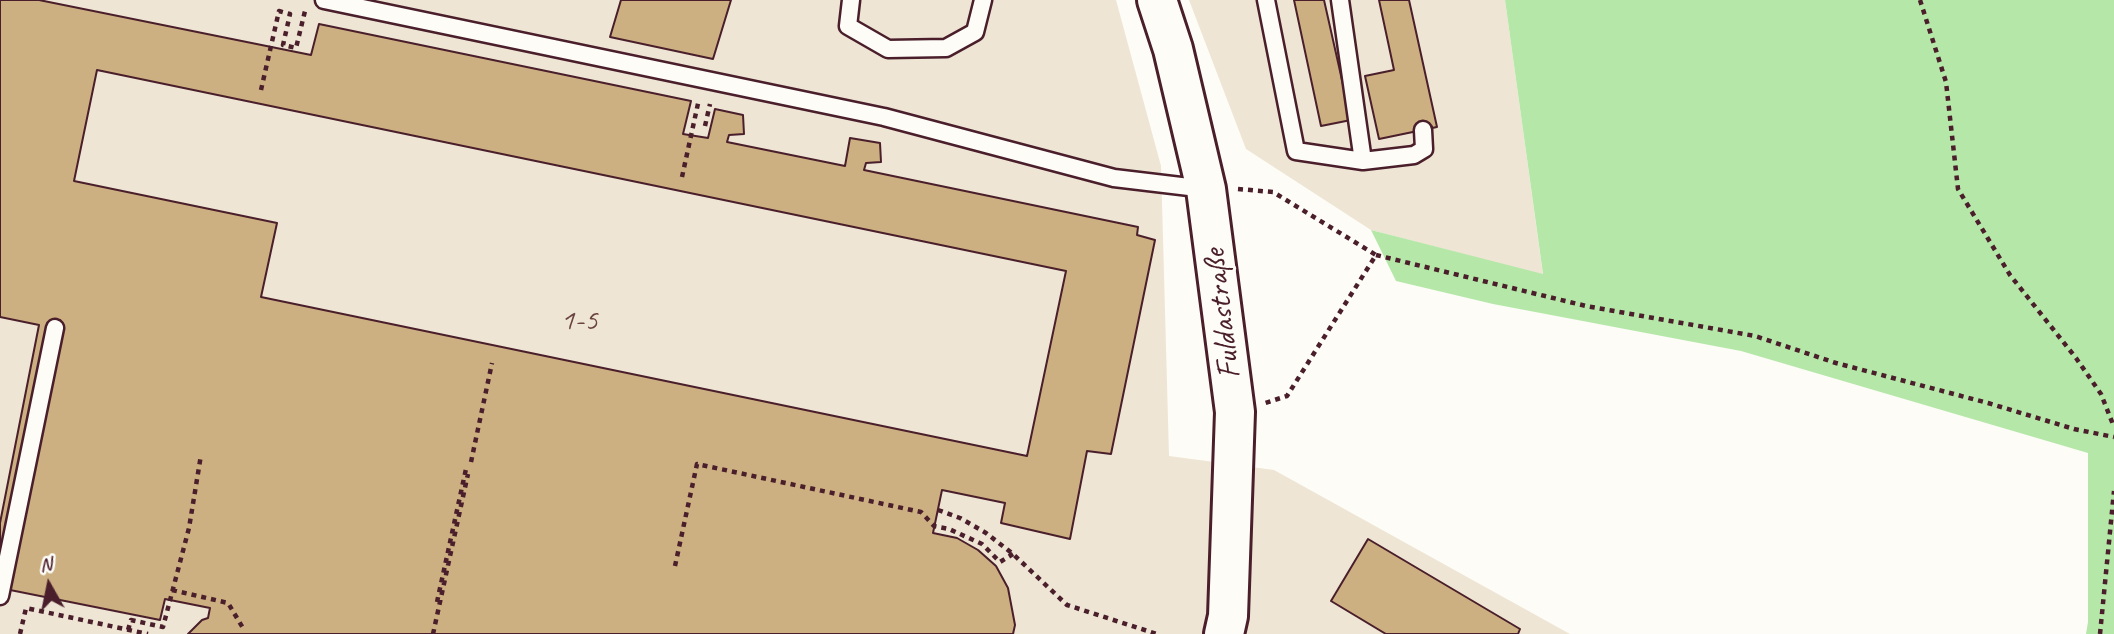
<!DOCTYPE html>
<html>
<head>
<meta charset="utf-8">
<style>
  body { margin:0 }
  #map { position:relative; width:2114px; height:634px; overflow:hidden; background:#fdfcf7; font-family:Caveat,sans-serif }
  canvas { display:block }
  .north { position:absolute; left:14px; top:550px; width:70px; height:70px; -webkit-text-stroke:5px #fdfcf7; paint-order:stroke; rotate:351deg; font-size:19px; font-weight:700; line-height:28px; text-align:center; color:#4a1f2b }
  .north::after { content:''; display:block; margin:auto; width:24px; height:32px; background:#4a1f2b; clip-path:polygon(50% 0,100% 100%,50% 72%,0 100%) }
</style>
</head>
<body>
<div id="map">
<canvas width="2114" height="634"></canvas>
<div class="north">N</div>
</div>
<script>
const context = document.querySelector('canvas').getContext('2d');
context.lineJoin = 'round';
function paint(path, color) { context.fillStyle = color; context.fill(path, 'evenodd'); }
const shape = rows => new Path2D(rows.map(r => 'M' + r).join(''));
function trace(path, color, width, dash) { context.strokeStyle = color; context.lineWidth = width; context.lineCap = dash ? 'butt' : 'round'; context.setLineDash(dash || []); context.stroke(path); }
function write(font, color, halo, rows, align = 'center') {
  context.font = font + ' Caveat,sans-serif'; context.lineWidth = 6; context.setLineDash([]); context.textBaseline = 'middle'; context.strokeStyle = halo; context.fillStyle = color; for (const [text, x, y, turn = 0] of rows) {
    context.save(); context.translate(x, y); context.rotate((+turn || 0) * Math.PI / 180); context.textAlign = isNaN(turn) ? turn : align; if (halo) context.strokeText(text, 0, 0); context.fillText(text, 0, 0); context.restore();
  }
}
const built = shape([
  [0,0,1116,0,1161,166,1169,456,1274,470,1570,634,0,634],
  [1189,0,1505,0,1543,275,1371,230,1246,149]
]);
const green = shape([
  [1505,0,2114,0,2114,634,2086,634,2088,622,2088,453,1741,351,1493,304,1396,281,1371,230,1543,274]
]);
const building = shape([
  [0,0,39,0,311,55,319,24,691,101,683,134,708,138,715,109,743,115,744,134,729,135,727,142,845,166,850,138,880,143,881,162,866,163,864,170,1138,227,1137,235,1155,240,1111,454,1087,451,1070,539,1001,523,1005,503,942,490,933,533,957,538,978,550,996,566,1008,588,1015,625,1013,634,188,634,202,620,208,618,210,608,165,599,160,620,0,588,0,523,39,325,0,317,0,0],
  [621,0,731,0,713,59,610,37,621,0],
  [1294,0,1324,0,1351,120,1321,126,1294,0],
  [1379,0,1409,0,1437,127,1379,139,1365,76,1394,70,1379,0],
  [97,70,1066,271,1027,456,261,297,277,223,74,181,97,70],
  [1368,539,1520,629,1518,634,1386,634,1331,601,1368,539]
]);
const path = shape([
  [1920,0,1946,82,1958,189,2010,275,2076,358,2101,394,2114,427],
  [261,90,279,11,290,14,283,45,296,48,305,11],
  [705,126,710,104],
  [682,177,699,99],
  [1238,189,1273,192,1376,255,1287,396,1265,403],
  [1376,255,1586,306,1755,336,1836,363,1988,403,2074,429,2114,437],
  [471,462,492,363],
  [938,510,960,518,986,533,1013,554,1067,605,1157,634],
  [675,566,697,464,921,512,934,526,949,529,982,544,1000,562,1013,554],
  [172,590,228,603,243,628],
  [437,602,466,469],
  [128,630,131,620,163,627,189,528,201,455],
  [20,634,26,608,148,634],
  [433,634,468,474],
  [2100,634,2114,491]
]);
const service = shape([
  [324,0,884,117,1114,178,1206,189],
  [851,0,848,26,888,49,946,48,975,32,983,0],
  [1266,0,1296,151,1363,161,1340,0],
  [1363,161,1414,155,1424,149,1423,130],
  [0,596,55,328]
]);
const tertiary = shape([
  [1157,0,1173,49,1206,189,1235,412,1228,616,1224,634]
]);
const numberNames = [
  ["1-5",579,321]
];
const streetNames = [
  ["Fuldastraße",1223,314,-97]
];
paint(built, '#eee5d4');
paint(green, '#b5e8a8');
paint(building, '#ccb082');
trace(building, '#4a1f2b', 2);
trace(service, '#4a1f2b', 21);
trace(tertiary, '#4a1f2b', 44);
trace(path, '#4a1f2b', 4.5, [5, 5]);
trace(service, '#fdfcf7', 16);
trace(tertiary, '#fdfcf7', 38);
write('30px', '#6a4341', null, numberNames);
write('33px', '#4a1f2b', '#fdfcf7', streetNames);
</script>
</body>
</html>
